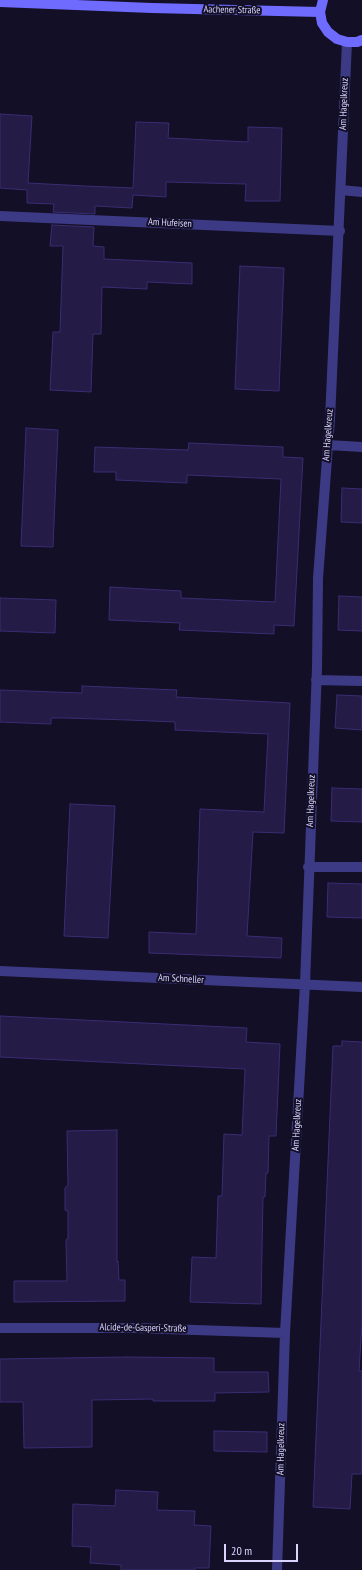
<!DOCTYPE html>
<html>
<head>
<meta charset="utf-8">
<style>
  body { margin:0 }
  #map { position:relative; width:362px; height:1570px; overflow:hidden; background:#130f26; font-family:"PT Sans Narrow",sans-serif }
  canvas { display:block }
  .scale { position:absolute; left:224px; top:1544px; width:74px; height:18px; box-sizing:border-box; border:2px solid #d9d4ff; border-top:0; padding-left:5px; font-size:12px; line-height:14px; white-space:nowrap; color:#d9d4ff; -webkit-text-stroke:3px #130f26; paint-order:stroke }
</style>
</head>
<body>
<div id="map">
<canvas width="362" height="1570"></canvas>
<div class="scale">20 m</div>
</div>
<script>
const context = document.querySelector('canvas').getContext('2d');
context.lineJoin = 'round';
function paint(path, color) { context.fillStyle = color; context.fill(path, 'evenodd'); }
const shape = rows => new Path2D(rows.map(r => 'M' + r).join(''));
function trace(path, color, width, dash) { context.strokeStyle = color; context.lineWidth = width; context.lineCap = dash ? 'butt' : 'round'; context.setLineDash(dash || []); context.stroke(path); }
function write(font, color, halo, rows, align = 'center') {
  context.font = font + ' "PT Sans Narrow",sans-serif'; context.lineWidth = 4; context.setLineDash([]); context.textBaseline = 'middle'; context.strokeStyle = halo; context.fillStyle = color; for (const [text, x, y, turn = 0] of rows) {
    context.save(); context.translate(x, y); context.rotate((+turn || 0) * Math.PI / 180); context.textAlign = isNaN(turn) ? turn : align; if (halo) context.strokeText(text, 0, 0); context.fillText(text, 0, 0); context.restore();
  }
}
const building = shape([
  [0,114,32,116,28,183,85,186,133,188,136,122,169,123,168,138,248,142,248,127,282,128,280,201,245,201,246,184,166,182,166,197,133,195,132,208,95,206,95,214,53,212,54,204,27,203,27,190,0,188,0,114],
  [52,225,94,227,93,246,104,247,104,259,192,263,192,284,147,282,147,289,102,287,101,334,93,334,91,392,50,390,53,332,60,332,63,246,50,246,52,225],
  [240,266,284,268,279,391,235,389,240,266],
  [26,428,58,430,53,547,21,546,26,428],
  [189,443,283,447,283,457,303,458,294,626,274,625,274,634,179,630,180,623,109,620,110,587,181,591,181,598,275,602,281,479,187,475,187,483,163,482,116,480,116,472,94,472,95,447,188,450,189,443],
  [342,488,362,489,362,523,341,522,342,488],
  [339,596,362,597,362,631,338,630,339,596],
  [0,598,56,600,55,633,0,631,0,598],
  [82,686,177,690,176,697,290,703,284,833,253,832,247,936,282,938,281,958,149,953,149,932,196,934,200,809,264,812,268,734,175,730,175,722,128,720,66,718,51,718,51,724,0,722,0,690,82,693,82,686],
  [337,695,362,696,362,730,335,728,337,695],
  [332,788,362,789,362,822,331,821,332,788],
  [70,804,115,806,108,938,64,936,70,804],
  [328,883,362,884,362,918,327,917,328,883],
  [0,1016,247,1028,246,1042,280,1044,276,1136,269,1136,268,1173,266,1173,265,1197,263,1197,261,1304,190,1302,192,1257,216,1258,218,1196,222,1196,224,1134,242,1135,245,1069,0,1057,0,1016],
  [342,1041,362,1042,362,1323,359,1371,362,1371,362,1474,352,1474,350,1509,313,1507,333,1046,342,1046,342,1041],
  [117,1130,117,1262,118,1261,119,1280,125,1280,125,1301,14,1302,14,1281,67,1281,66,1240,68,1238,68,1211,65,1210,65,1188,68,1185,67,1131,117,1130],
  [127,1357,214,1358,214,1372,268,1372,269,1392,215,1393,215,1401,153,1401,153,1399,92,1400,92,1447,24,1448,23,1402,0,1402,0,1359,127,1357],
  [214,1431,267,1432,267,1452,214,1451,214,1431],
  [116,1490,158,1492,157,1510,195,1511,194,1525,211,1526,209,1568,195,1568,195,1570,121,1570,121,1565,90,1563,91,1547,72,1546,73,1504,115,1506,116,1490]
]);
const street = shape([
  [341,190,362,192],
  [0,216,340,231],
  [328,445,362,447],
  [316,680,362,681],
  [308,867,362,867],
  [0,971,362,987],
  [0,1328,136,1328,285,1333],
  [277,1570,285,1333,305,984,317,668,318,578,330,419,347,42]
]);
const secondary = shape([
  [323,0,320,12,322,23,328,32,337,39,347,42,357,42,362,40],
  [0,2,152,8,320,12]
]);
const streetNames = [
  ["Aachener Straße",232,10,1],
  ["Am Hagelkreuz",344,104,-88],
  ["Am Hufeisen",170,223,3],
  ["Am Hagelkreuz",328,435,-86],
  ["Am Hagelkreuz",311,801,-88],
  ["Am Schneller",181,979,3],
  ["Am Hagelkreuz",297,1125,-87],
  ["Alcide-de-Gasperi-Straße",143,1328,1],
  ["Am Hagelkreuz",281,1449,-89]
];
paint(building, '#241b47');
trace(building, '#3b2d73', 1);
trace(street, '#3d3a85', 10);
trace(secondary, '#6f6bff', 10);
write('10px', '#d9d4ff', '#130f26', streetNames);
</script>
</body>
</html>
